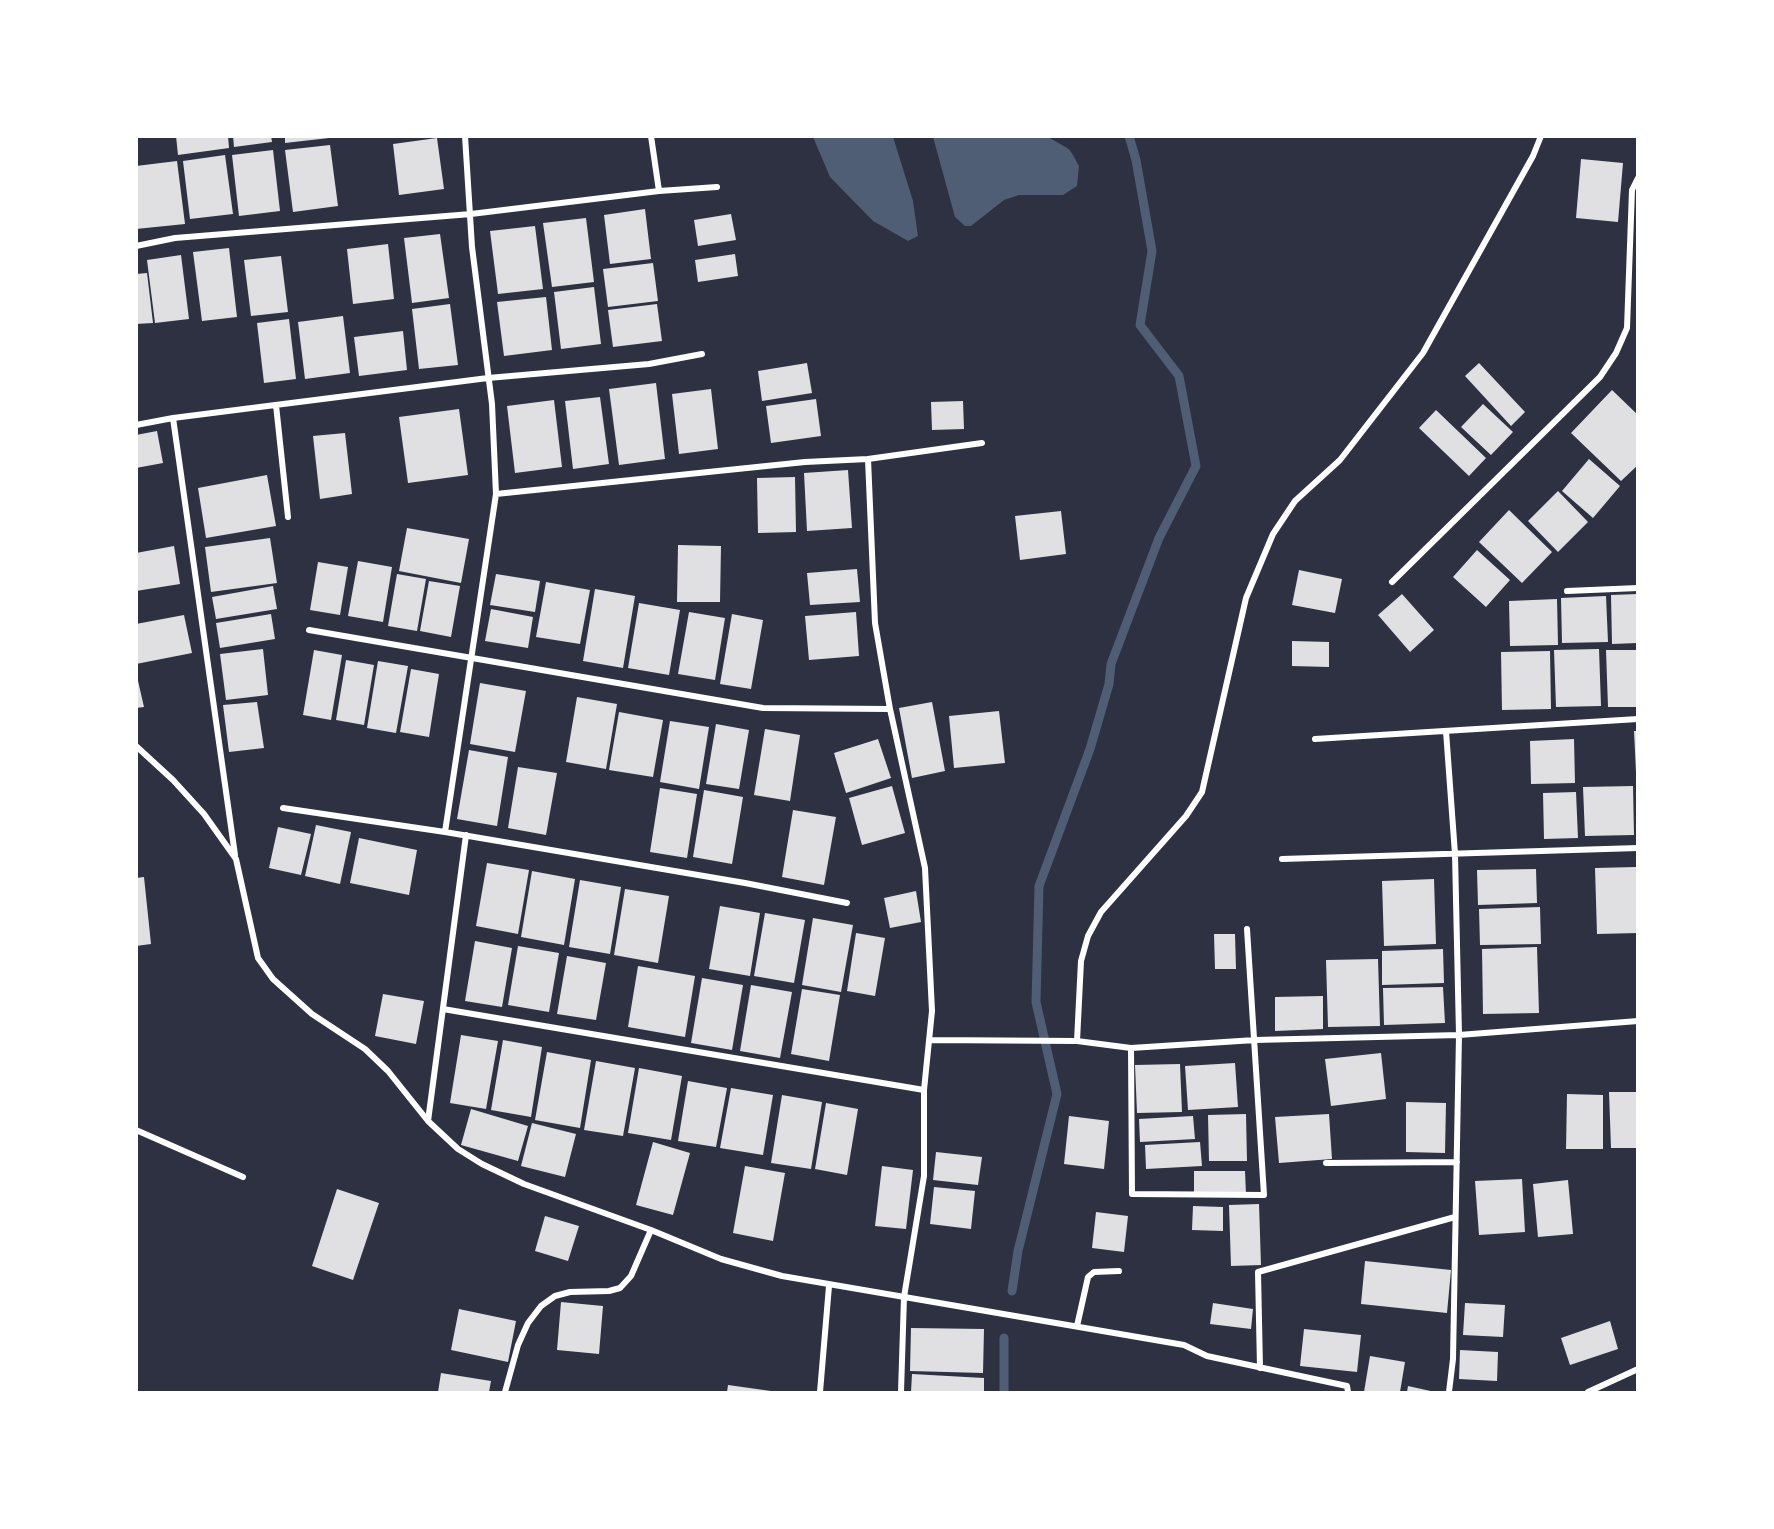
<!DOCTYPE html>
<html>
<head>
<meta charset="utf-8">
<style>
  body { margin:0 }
  #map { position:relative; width:1774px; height:1529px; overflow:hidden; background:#2d3142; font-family:Mulish,sans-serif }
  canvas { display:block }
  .frame { position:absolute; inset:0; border:138px solid #fff; pointer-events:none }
</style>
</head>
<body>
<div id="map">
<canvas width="1774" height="1529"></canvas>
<div class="frame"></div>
</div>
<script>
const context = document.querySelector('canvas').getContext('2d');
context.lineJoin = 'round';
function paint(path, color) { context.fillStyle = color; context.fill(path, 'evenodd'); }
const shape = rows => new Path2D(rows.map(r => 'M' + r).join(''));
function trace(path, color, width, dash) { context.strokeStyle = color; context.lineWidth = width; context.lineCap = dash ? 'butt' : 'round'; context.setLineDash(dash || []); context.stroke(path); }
const water = shape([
  [813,137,893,137,913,201,918,236,908,241,873,221,830,177],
  [933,137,1048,137,1069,149,1073,155,1079,166,1077,186,1063,195,1019,195,1004,200,971,226,965,226,955,217]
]);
const stream = shape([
  [1012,1291,1018,1251,1057,1094,1036,1002,1039,886,1090,749,1109,684,1111,664,1159,538,1196,466,1179,376,1140,325,1152,251,1136,160,1129,136],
  [1004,1338,1004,1392]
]);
const building = shape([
  [176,136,228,136,229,148,178,155],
  [233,136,271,136,272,142,234,147],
  [285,136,329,136,329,138,285,143],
  [437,138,444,189,399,195,393,144],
  [330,145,338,206,293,212,285,150],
  [273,150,280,211,239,216,232,155],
  [225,155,233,214,190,219,183,161],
  [1581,159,1623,163,1618,222,1576,218],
  [177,161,185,224,136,229,136,166],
  [645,209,651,259,610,264,604,215],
  [731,214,736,240,698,246,694,220],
  [586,218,594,282,552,287,543,223],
  [535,226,543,289,498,294,490,231],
  [440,234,449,298,412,303,404,238],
  [388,244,394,299,353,304,347,249],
  [229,248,237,317,202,321,193,252],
  [735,254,738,276,698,282,695,260],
  [181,255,189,319,155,323,147,260],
  [281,256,288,312,251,316,244,260],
  [653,263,658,301,608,307,603,269],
  [147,273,153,323,136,324,136,274],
  [594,287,601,344,561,349,554,292],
  [546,297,552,350,504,356,497,302],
  [450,304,458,365,419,369,412,309],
  [657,304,662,341,613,347,608,310],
  [343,316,350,373,305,379,298,322],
  [289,319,296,379,264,383,257,323],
  [403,331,407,370,359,376,354,337],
  [807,363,812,393,762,401,758,371],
  [1479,363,1525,412,1511,426,1465,376],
  [656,383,665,459,619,465,609,389],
  [711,389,718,449,679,454,672,394],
  [1612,390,1638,415,1638,465,1621,481,1571,433],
  [600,397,609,464,573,469,565,401],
  [816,399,821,436,771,443,766,406],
  [554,400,562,467,515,473,507,406],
  [963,401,964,429,932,430,931,402],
  [1483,404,1513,432,1491,455,1461,427],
  [459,409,468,475,408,483,399,417],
  [1436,410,1486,458,1469,476,1419,428],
  [157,431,163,463,136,468,136,435],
  [345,433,352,494,320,499,313,436],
  [1589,459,1620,486,1593,518,1562,491],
  [848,470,852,528,807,531,804,473],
  [267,475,276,526,206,538,198,488],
  [795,477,796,532,758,533,757,478],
  [1558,491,1588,522,1558,552,1528,521],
  [1509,510,1552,552,1522,583,1479,542],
  [1061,511,1066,554,1020,560,1015,516],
  [407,528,469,539,461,583,399,571],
  [270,538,277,583,211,592,205,547],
  [678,545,721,546,720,602,677,602],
  [174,546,180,584,136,591,136,553],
  [1477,550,1510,580,1486,607,1453,577],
  [358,561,392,567,383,622,348,616],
  [318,562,348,567,340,615,310,610],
  [857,569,860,602,810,605,807,573],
  [1299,570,1342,579,1335,613,1292,605],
  [397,574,426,579,417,631,388,626],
  [496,574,540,581,535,612,490,605],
  [429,581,460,586,451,637,420,631],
  [546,582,590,590,580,644,536,637],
  [273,586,277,609,216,619,212,597],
  [595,589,635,596,623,668,583,661],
  [1402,594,1434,630,1410,652,1378,615],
  [1638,594,1638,643,1612,644,1611,595],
  [1606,596,1608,642,1562,643,1561,598],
  [1557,599,1558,645,1510,646,1509,601],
  [639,603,680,610,669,675,628,668],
  [491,609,533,617,528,648,485,641],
  [689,612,725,618,715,680,678,674],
  [856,612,859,656,809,660,805,616],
  [271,614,275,639,220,648,216,623],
  [732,614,763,620,751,689,720,684],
  [184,615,192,653,136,664,136,624],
  [1292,641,1329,642,1329,667,1292,666],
  [263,649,268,695,226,700,220,654],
  [1599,649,1601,706,1556,707,1554,650],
  [314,650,342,655,331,720,303,715],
  [1606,650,1638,650,1638,707,1608,707],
  [1550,651,1551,709,1502,710,1501,652],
  [346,660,374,665,364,725,336,720],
  [378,661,408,666,396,733,367,728],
  [411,669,439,674,429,737,400,732],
  [136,672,144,707,136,708],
  [480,683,526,691,515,752,470,744],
  [577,697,617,704,606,769,566,762],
  [257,702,264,748,229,752,223,705],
  [932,702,945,771,912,778,899,708],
  [999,711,1005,763,954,768,949,716],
  [619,712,663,720,653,777,609,770],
  [670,721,709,727,699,789,660,782],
  [716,724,749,730,739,789,706,784],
  [765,729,800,735,790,801,754,795],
  [1634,731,1638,731,1638,772,1636,772],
  [878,739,891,778,846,793,834,753],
  [1574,739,1575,783,1531,784,1530,741],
  [469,750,508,757,497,826,457,819],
  [518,767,557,773,546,835,508,828],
  [892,786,905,833,862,845,849,798],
  [1633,786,1634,835,1585,836,1583,787],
  [660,788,697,794,687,858,650,852],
  [704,790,743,797,732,864,693,857],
  [1576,792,1578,838,1544,839,1543,793],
  [793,810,836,817,824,885,782,877],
  [316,825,351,832,340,884,305,876],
  [278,827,311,834,301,875,269,868],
  [359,838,417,850,409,895,350,883],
  [487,863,529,870,518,934,476,926],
  [1636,867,1638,933,1597,934,1595,868],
  [1536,869,1537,903,1478,905,1477,870],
  [532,871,575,879,564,945,521,937],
  [144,877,151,944,136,946,136,878],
  [1434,879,1436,944,1384,946,1382,881],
  [580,880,621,887,610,954,569,947],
  [625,889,669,896,658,963,614,955],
  [916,891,921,922,890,928,884,898],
  [720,906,760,913,750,976,709,969],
  [1540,907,1541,944,1480,945,1479,909],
  [765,913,805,920,794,983,754,976],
  [813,918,853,925,841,992,802,985],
  [856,933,885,938,875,996,847,991],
  [1214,934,1235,934,1236,969,1215,969],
  [475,941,512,948,502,1007,465,1001],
  [518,946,559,953,549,1012,508,1005],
  [1537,947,1539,1013,1483,1014,1482,949],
  [1443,949,1444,983,1382,985,1382,951],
  [567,956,606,963,596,1020,557,1014],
  [1378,959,1380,1026,1328,1027,1326,960],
  [638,966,695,976,685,1037,628,1027],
  [702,978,743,985,732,1050,691,1043],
  [751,985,792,992,780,1058,740,1051],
  [1443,987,1445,1023,1384,1025,1383,988],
  [802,989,840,995,829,1061,791,1054],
  [383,994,424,1001,416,1044,375,1036],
  [1323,996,1323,1029,1275,1031,1275,997],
  [461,1035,498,1041,486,1109,450,1103],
  [503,1040,542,1047,531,1117,491,1110],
  [547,1052,591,1060,580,1128,535,1120],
  [1381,1053,1386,1099,1331,1106,1325,1059],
  [596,1061,635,1068,623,1136,584,1130],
  [1235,1063,1238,1107,1188,1110,1185,1066],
  [1180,1064,1182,1112,1137,1113,1135,1065],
  [639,1068,682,1076,671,1140,628,1133],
  [688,1081,727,1088,716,1147,678,1141],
  [731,1088,773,1095,763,1155,720,1148],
  [1609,1092,1638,1092,1638,1148,1611,1148],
  [1567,1094,1603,1095,1603,1149,1566,1149],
  [782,1095,822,1102,811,1169,771,1163],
  [1406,1102,1446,1103,1445,1153,1406,1152],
  [826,1103,858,1109,847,1175,815,1169],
  [471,1109,528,1126,518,1161,461,1145],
  [1246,1114,1247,1161,1209,1161,1208,1115],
  [1329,1114,1332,1159,1279,1163,1275,1117],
  [1069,1116,1109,1121,1104,1169,1064,1164],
  [1193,1116,1195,1139,1140,1142,1139,1119],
  [532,1123,576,1134,565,1177,521,1166],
  [653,1142,690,1153,673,1215,636,1205],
  [1200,1142,1202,1166,1146,1169,1145,1145],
  [936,1152,982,1157,978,1185,933,1180],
  [745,1166,785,1173,773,1241,733,1233],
  [882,1166,913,1170,906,1229,875,1226],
  [1194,1171,1245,1171,1246,1194,1194,1194],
  [1522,1179,1525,1232,1479,1235,1475,1181],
  [1568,1180,1573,1234,1538,1237,1533,1184],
  [934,1187,975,1191,971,1229,930,1224],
  [337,1189,379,1203,353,1280,312,1266],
  [1259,1204,1261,1265,1231,1266,1229,1205],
  [1193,1206,1223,1207,1223,1231,1192,1230],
  [1096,1212,1128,1216,1124,1252,1092,1248],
  [545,1216,579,1226,568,1261,535,1251],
  [1365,1261,1451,1270,1447,1313,1361,1304],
  [561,1302,603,1306,599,1354,557,1350],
  [1213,1303,1253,1309,1251,1329,1210,1324],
  [1465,1303,1505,1305,1503,1337,1463,1335],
  [459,1309,516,1321,508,1362,451,1350],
  [1610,1321,1618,1349,1570,1365,1561,1338],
  [911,1328,984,1329,983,1373,910,1371],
  [1304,1329,1361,1335,1357,1372,1300,1366],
  [1460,1350,1498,1352,1497,1381,1459,1379],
  [1370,1356,1405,1362,1400,1392,1364,1392],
  [441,1373,491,1381,489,1392,438,1392],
  [912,1374,984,1378,984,1392,911,1392],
  [728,1385,771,1391,771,1392,727,1392],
  [1408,1386,1435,1392,1407,1392]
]);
const minor = shape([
  [651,136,659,191],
  [136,246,175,238,471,214,659,191,717,187],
  [276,405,288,517],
  [173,418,235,855],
  [136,425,173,418,488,378,649,364,702,354],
  [868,459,982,443],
  [496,494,805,462,868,459,875,623,890,709,925,868,932,1011,924,1090,924,1176,904,1297,901,1392],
  [1392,582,1600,377,1616,353,1627,328,1632,190,1638,178],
  [1567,591,1638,588],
  [309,630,763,708,890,709],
  [1446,731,1455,854,1459,1035,1453,1359,1449,1392],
  [1315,739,1638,719],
  [136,746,173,780,204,814,236,859,258,958,273,979,312,1014,365,1049,388,1071,428,1121],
  [283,808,445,832,745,883,847,903],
  [445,832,496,494,492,404,472,247,465,136],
  [466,835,428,1121,458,1149,482,1164,524,1184,651,1230,721,1259,782,1276,1184,1345,1207,1356,1347,1386,1348,1392],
  [1282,859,1638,848],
  [443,1009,924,1090],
  [929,1040,1077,1041,1131,1048,1255,1040,1459,1035,1638,1021],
  [1077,1041,1081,961,1088,936,1101,912,1186,816,1202,792,1246,598,1273,534,1295,501,1340,460,1423,353,1533,156,1541,136],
  [1131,1048,1132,1194,1264,1195,1247,929],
  [136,1130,243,1177],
  [1326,1163,1457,1162],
  [1077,1326,1088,1277,1094,1272,1119,1271],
  [1260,1368,1258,1272,1455,1217],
  [505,1392,518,1345,528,1323,541,1306,555,1296,570,1292,609,1291,620,1288,631,1276,651,1230],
  [820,1392,829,1286],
  [1588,1392,1638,1369]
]);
paint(water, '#4f5d75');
trace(stream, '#4f5d75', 9);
paint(building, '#e0e0e3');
trace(minor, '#fff', 6);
</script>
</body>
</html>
